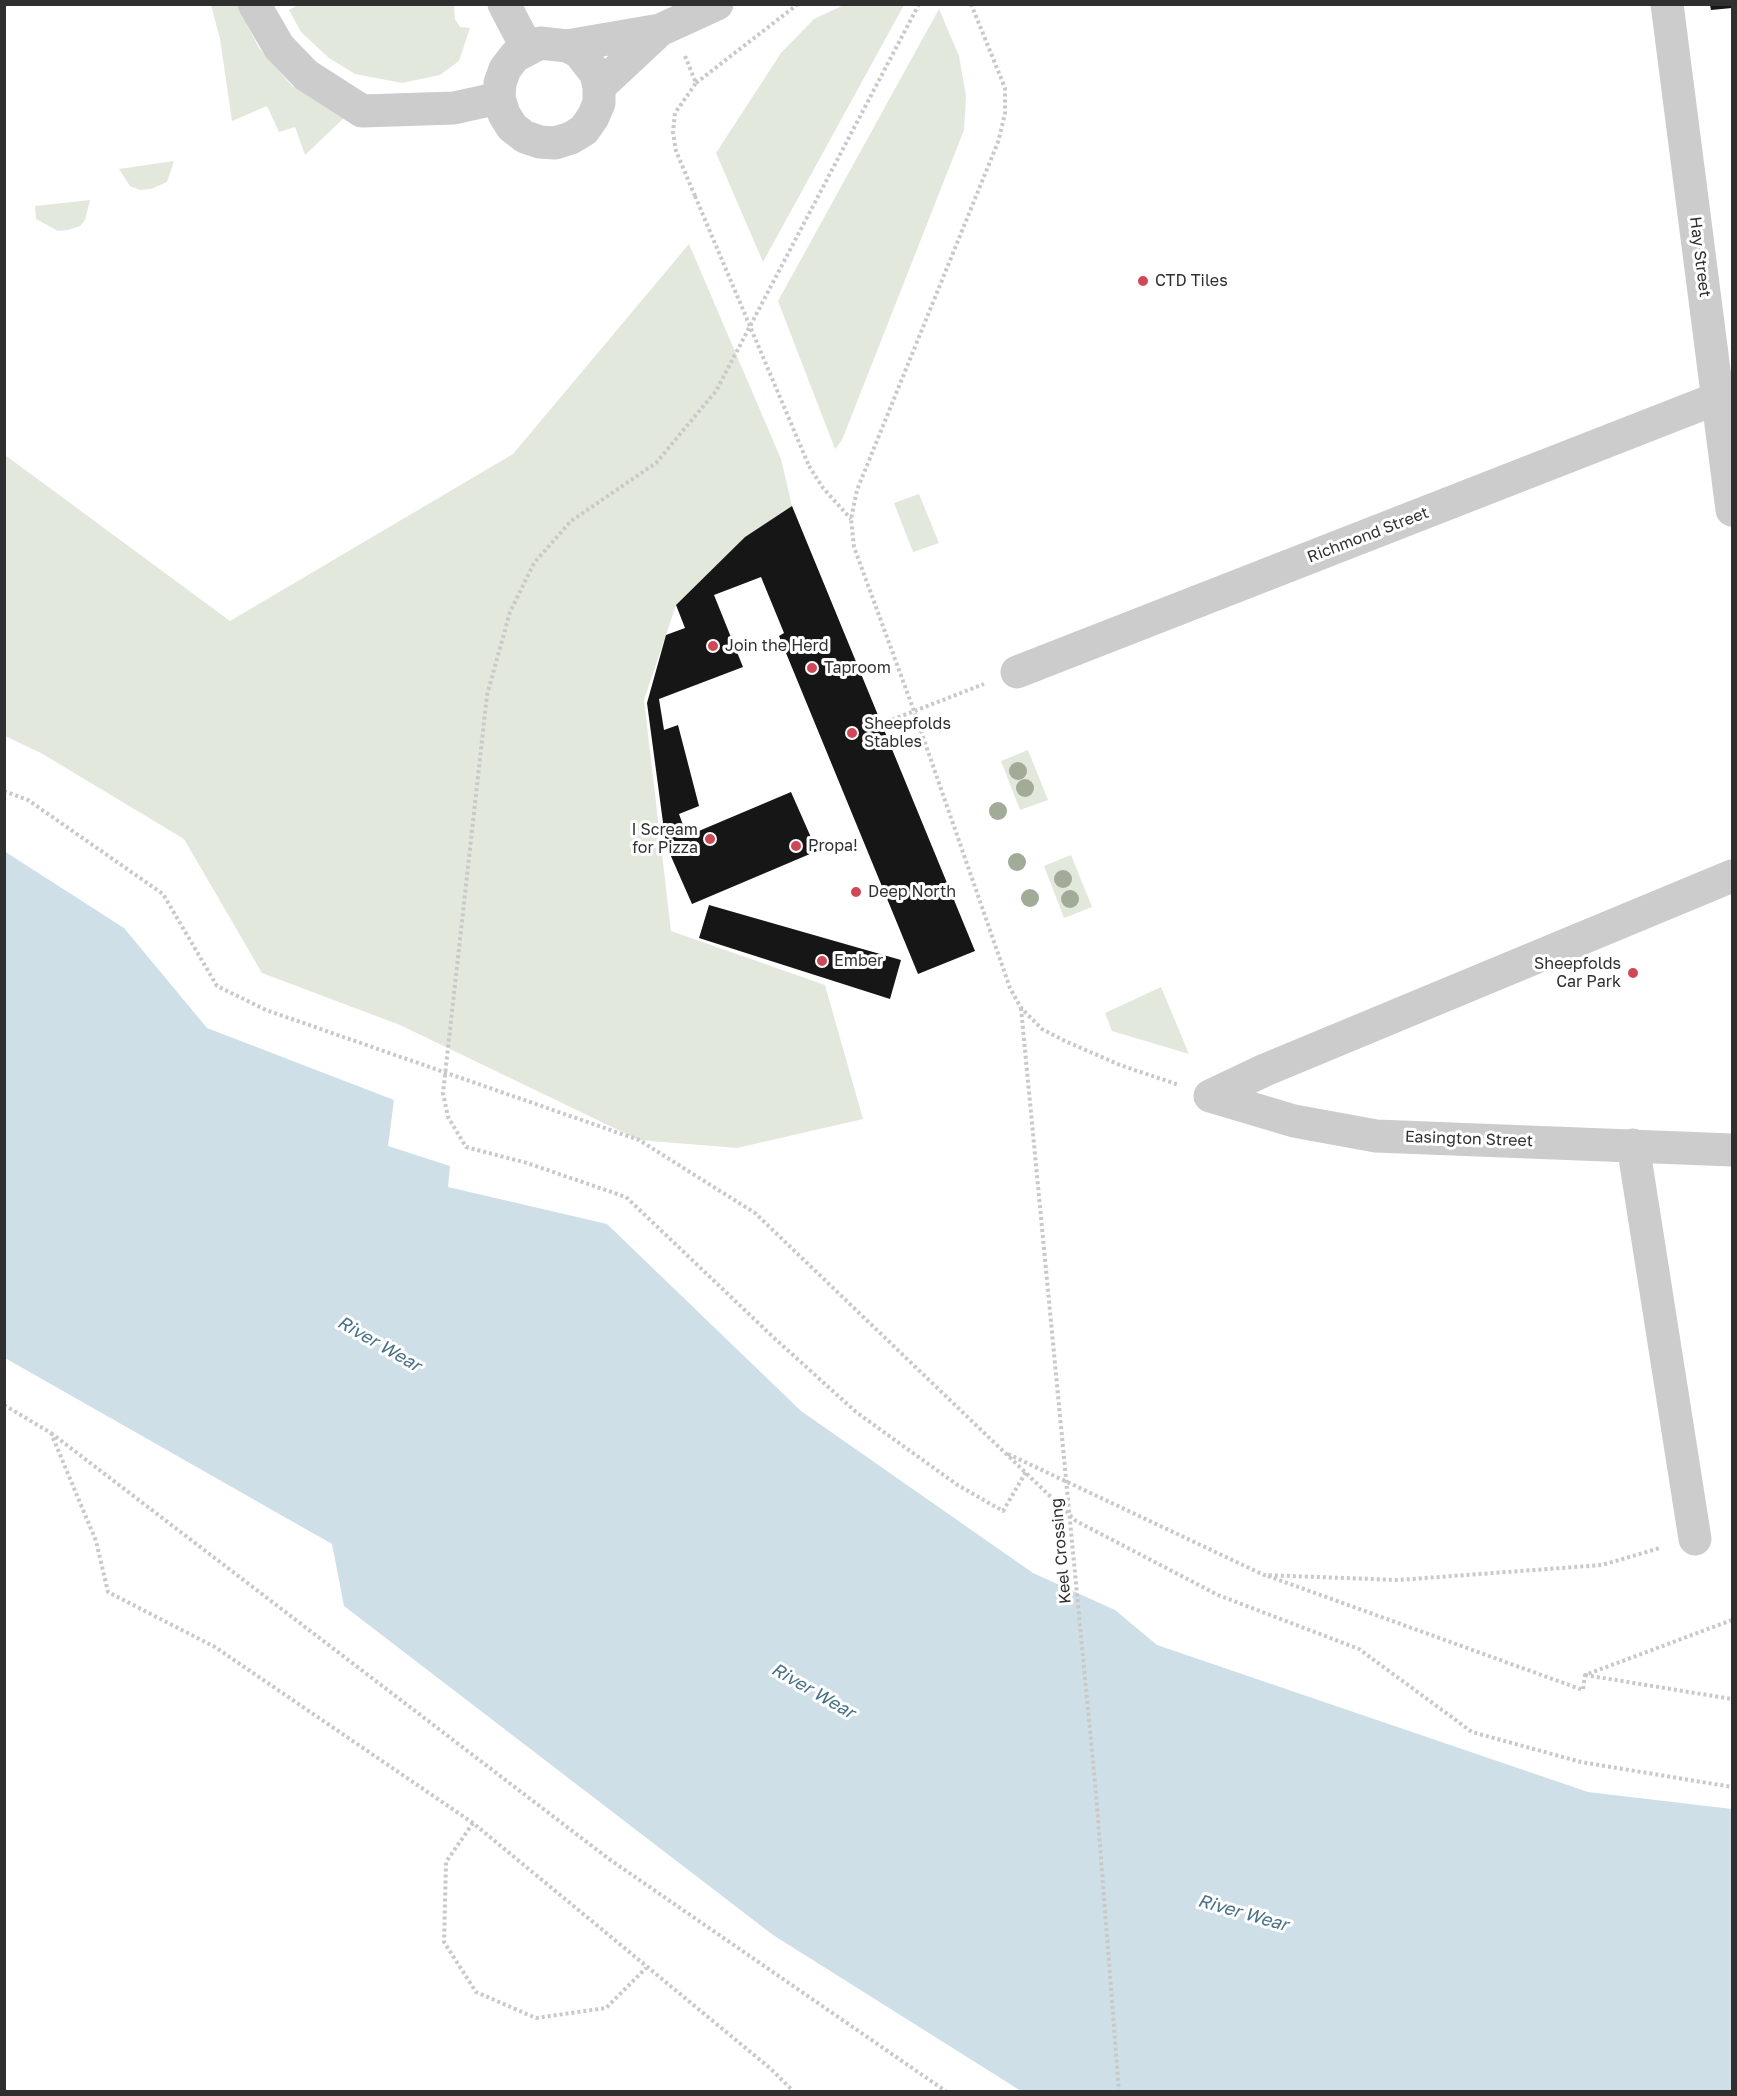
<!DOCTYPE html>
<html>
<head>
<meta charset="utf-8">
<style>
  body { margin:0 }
  #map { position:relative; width:1737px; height:2096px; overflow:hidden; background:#fff; font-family:"Golos Text",sans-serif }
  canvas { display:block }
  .frame { position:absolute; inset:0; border:6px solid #2f2f2f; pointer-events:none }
</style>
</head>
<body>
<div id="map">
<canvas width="1737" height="2096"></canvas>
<div class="frame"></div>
</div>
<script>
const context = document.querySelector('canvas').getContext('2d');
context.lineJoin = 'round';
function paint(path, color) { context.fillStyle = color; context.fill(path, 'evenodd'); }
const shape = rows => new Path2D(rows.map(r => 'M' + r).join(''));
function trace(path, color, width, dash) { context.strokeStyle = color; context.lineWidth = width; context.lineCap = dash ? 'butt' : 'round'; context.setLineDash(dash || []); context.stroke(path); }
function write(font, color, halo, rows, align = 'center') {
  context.font = font + ' "Golos Text",sans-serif'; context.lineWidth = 6; context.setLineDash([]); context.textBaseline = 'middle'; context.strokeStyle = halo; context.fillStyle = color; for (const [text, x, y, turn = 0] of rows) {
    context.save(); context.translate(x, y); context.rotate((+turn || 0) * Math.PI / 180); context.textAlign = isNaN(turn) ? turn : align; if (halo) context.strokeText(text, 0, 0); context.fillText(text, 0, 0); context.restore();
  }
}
const green = shape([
  [300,4,454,5,455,19,460,27,470,28,459,61,440,75,402,83,355,74,329,58,301,32,289,10],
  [211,5,237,5,259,48,293,87,300,82,347,115,305,155,295,127,279,132,267,106,232,121,220,39],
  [844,5,904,5,763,262,716,153,781,53,814,19],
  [939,9,959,56,966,96,964,130,842,440,835,449,778,301],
  [174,161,167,182,151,189,140,190,130,186,119,169],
  [90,200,85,220,80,226,68,230,58,231,36,219,35,206],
  [689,244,781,459,792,506,745,537,676,605,644,700,671,931,825,985,863,1119,737,1148,639,1140,400,1025,262,973,184,839,41,753,5,736,5,455,230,621,513,454],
  [919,494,939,543,913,552,894,503],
  [1028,750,1048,800,1020,810,1001,761],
  [1071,855,1092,907,1064,918,1044,866],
  [1161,987,1189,1054,1112,1031,1105,1013]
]);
const water = shape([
  [4,851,124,928,207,1028,394,1100,388,1146,450,1166,448,1187,607,1224,801,1411,1033,1573,1115,1610,1157,1645,1588,1792,1732,1809,1732,2091,1021,2091,773,1935,344,1606,332,1544,5,1358]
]);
const building = shape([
  [1710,5,1732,5,1732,8,1711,10],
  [792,506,975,951,918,974,779,636,784,633,761,577,714,595,743,667,659,699,664,730,678,725,699,806,679,814,687,836,791,792,817,851,692,904,666,845,647,703,666,635,685,628,676,605,745,537],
  [709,905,901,960,890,999,699,938]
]);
const path = shape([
  [919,4,716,391,656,463,571,521,534,563,510,612,487,695,443,1093,448,1117,466,1147,527,1163,626,1197,772,1336,856,1412,956,1484,1003,1511,1026,1472],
  [971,4,1005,88,1005,114,998,142,857,490,851,519,854,547,914,711,1010,988,1021,1008,1042,1029,1065,1041,1120,1065,1179,1085],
  [685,56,696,83,675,113,673,132,676,151,695,196],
  [696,83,798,4],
  [809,466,823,488,851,519],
  [881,724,984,684],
  [4,791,28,800,163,894,217,986,266,1010,639,1140,755,1213,1076,1521,1218,1595,1359,1649,1472,1732,1581,1762,1732,1787],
  [4,1405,51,1433,96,1541,108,1592,215,1647,473,1823,771,2069,794,2092],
  [51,1433,609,1859,947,2092],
  [1008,1454,1264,1575,1398,1580,1602,1565,1660,1548],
  [1268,1576,1583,1690,1585,1675,1732,1620],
  [1585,1675,1732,1699],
  [473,1823,446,1862,444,1942,476,1992,536,2018,606,2008,646,1968]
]);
const minor = shape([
  [254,4,279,47,306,75,362,111,454,108,499,98],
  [504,4,527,48],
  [1667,4,1732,510],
  [567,46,579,52,596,74,599,87,599,103,593,117,584,130,571,138,555,143,540,142,525,137,512,127,504,114,499,98,500,83,505,69,515,56,540,43,567,46,660,30,717,4],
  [599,87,660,30],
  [1017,672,1718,398],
  [1210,1096,1265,1070,1732,876],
  [1210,1096,1294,1121,1376,1136,1732,1150],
  [1633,1145,1695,1539]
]);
const pathBridge = shape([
  [695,196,809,466],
  [1021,1008,1096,1793,1119,2092]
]);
const trees = [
  [1018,771],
  [1025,788],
  [998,811],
  [1017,862],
  [1063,879],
  [1030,898],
  [1070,899]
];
const markers = [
  [1143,281,6,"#cf4857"],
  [713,646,6,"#cf4857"],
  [812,668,6,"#cf4857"],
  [852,733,6,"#cf4857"],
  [710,839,6,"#cf4857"],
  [796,846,6,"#cf4857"],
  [856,892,6,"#cf4857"],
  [822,961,6,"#cf4857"],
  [1633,973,6,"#cf4857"]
];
const streetNames = [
  ["Hay Street",1700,257,83],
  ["Richmond Street",1368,535,-21],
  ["Easington Street",1469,1139,2],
  ["Keel Crossing",1061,1551,-95]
];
const poiNames = [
  ["CTD Tiles",1155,281],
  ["Join the Herd",725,646],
  ["Taproom",824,668],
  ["Sheepfolds",864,724],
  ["Stables",864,742],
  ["I Scream",698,830,"right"],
  ["for Pizza",698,848,"right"],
  ["Propa!",808,846],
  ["Deep North",868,892],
  ["Ember",834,961],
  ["Sheepfolds",1621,964,"right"],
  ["Car Park",1621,982,"right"]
];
const waterNames = [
  ["River Wear",379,1344,30],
  ["River Wear",813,1691,30],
  ["River Wear",1243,1913,16]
];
paint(green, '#e3e8dc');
paint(water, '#cedfe8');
paint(building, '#161616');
trace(path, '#c9c9c9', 4, [3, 3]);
trace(minor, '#ccc', 33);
trace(pathBridge, '#c9c9c9', 4, [3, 3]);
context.fillStyle = '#a1ab97';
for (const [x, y] of trees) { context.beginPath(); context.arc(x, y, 9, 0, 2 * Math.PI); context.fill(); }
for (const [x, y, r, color] of markers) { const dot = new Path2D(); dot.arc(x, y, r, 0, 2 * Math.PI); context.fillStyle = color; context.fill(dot); trace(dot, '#fff', 2); }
write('16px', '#2f2f2f', '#fff', streetNames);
write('16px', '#2f2f2f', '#fff', poiNames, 'left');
write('italic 18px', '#477187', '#fff', waterNames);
</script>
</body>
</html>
